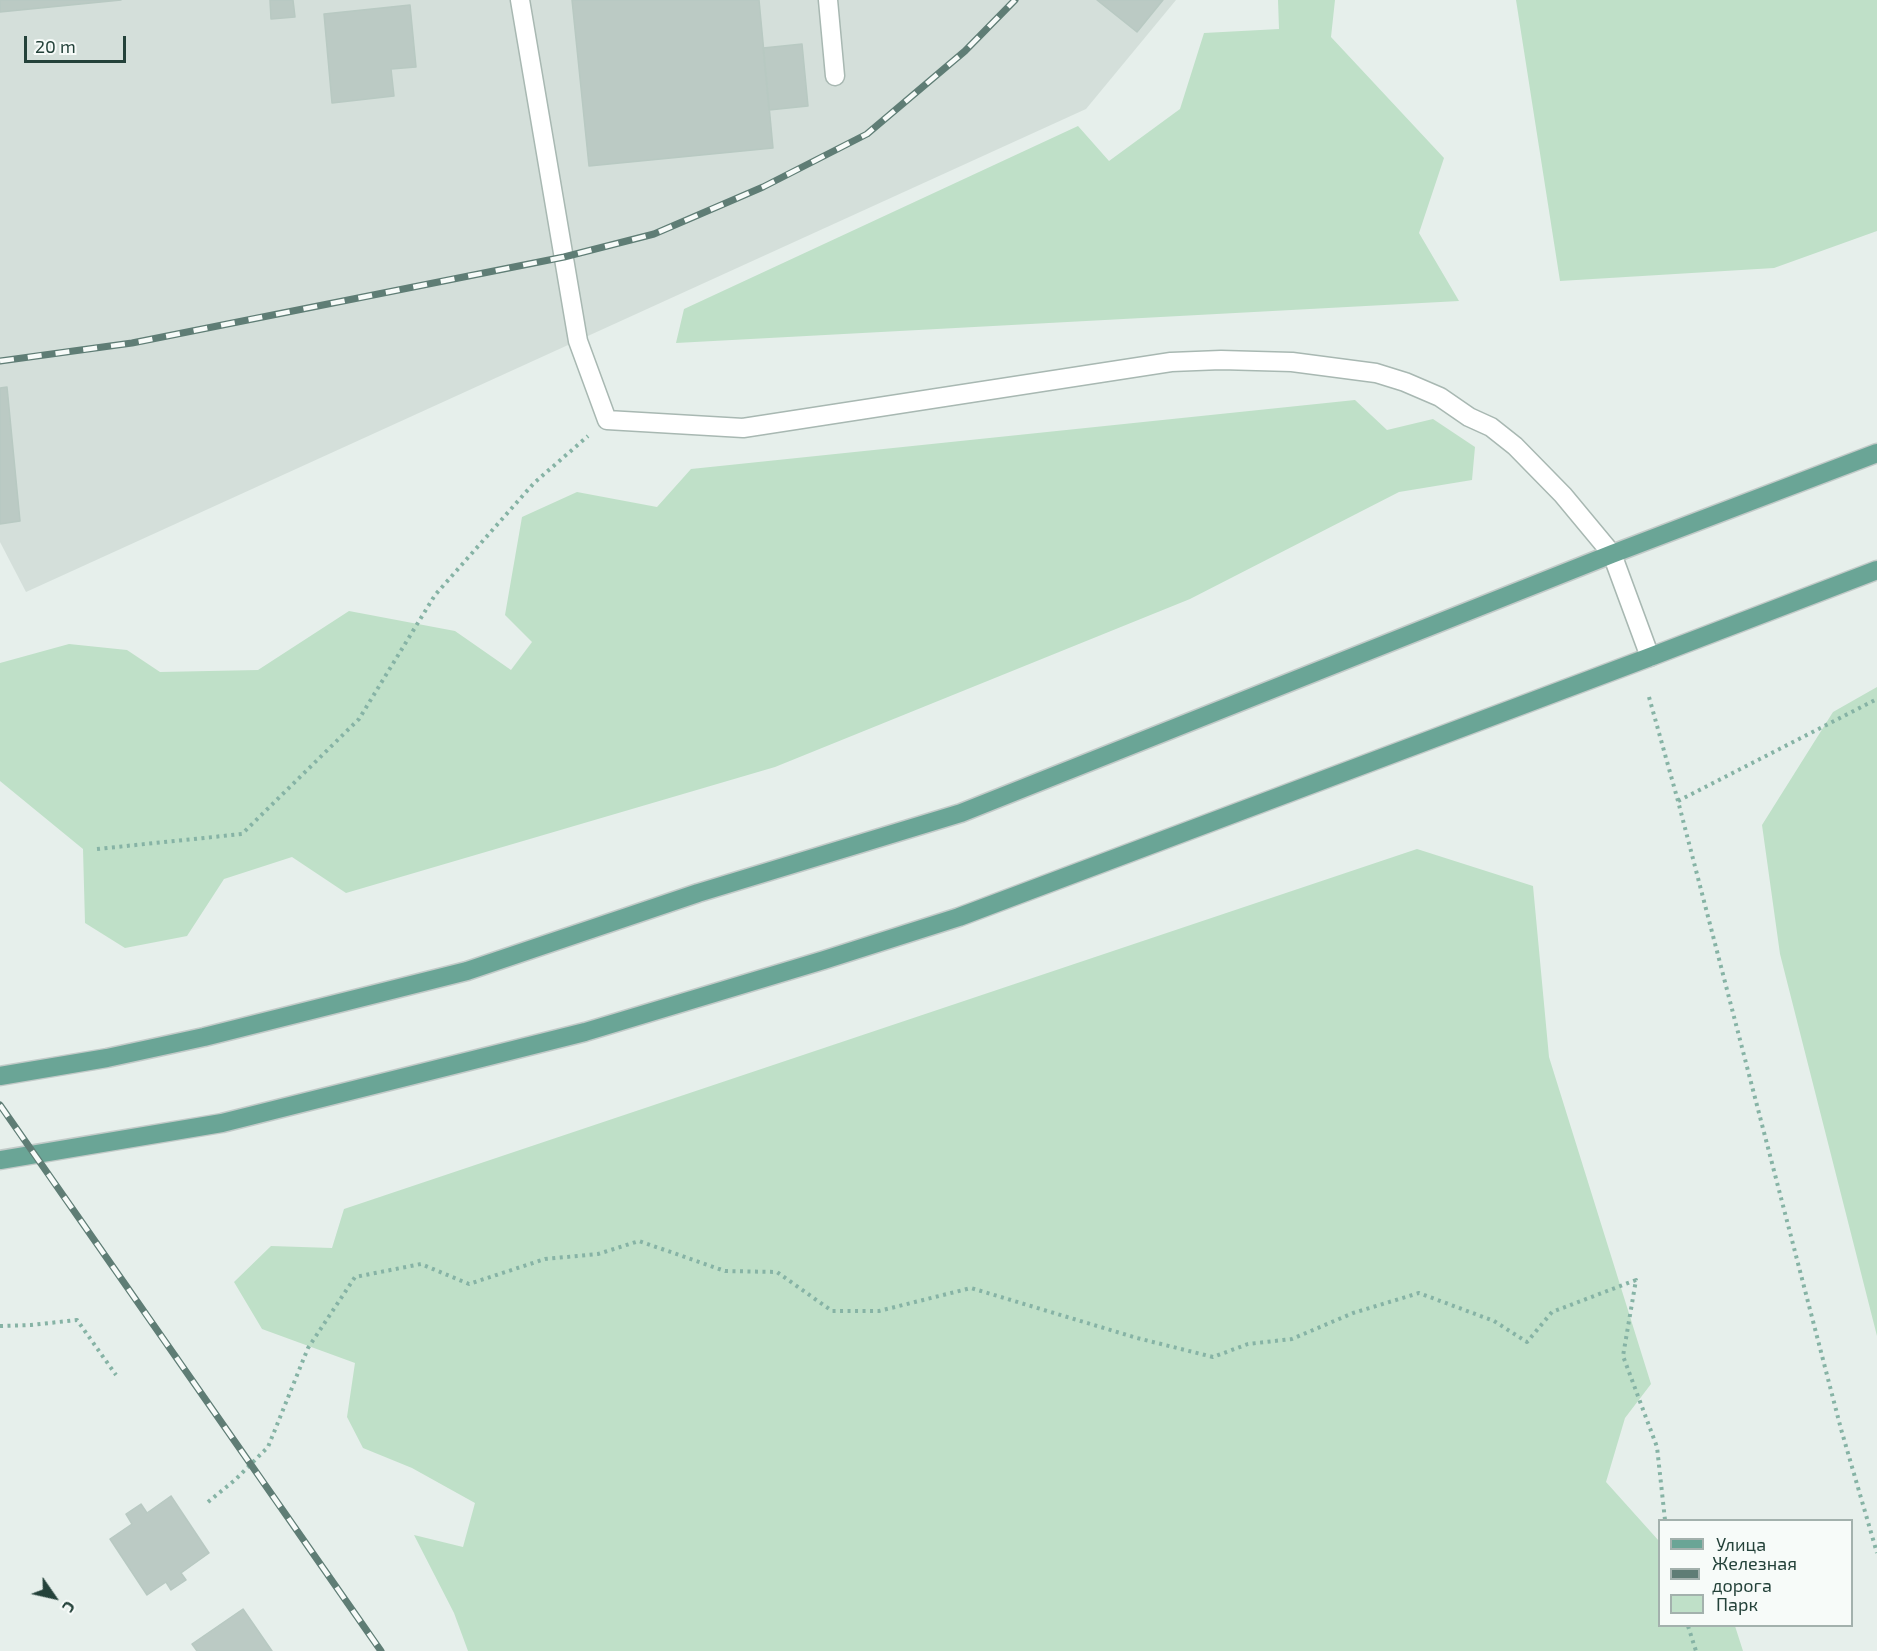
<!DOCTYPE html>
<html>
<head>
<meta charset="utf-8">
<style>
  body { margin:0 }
  #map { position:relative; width:1877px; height:1651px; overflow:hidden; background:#e6efeb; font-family:"Exo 2",sans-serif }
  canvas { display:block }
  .legend { position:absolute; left:1658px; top:1519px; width:195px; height:108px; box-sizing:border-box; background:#f7fbf9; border:2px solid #a3b1ad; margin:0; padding:8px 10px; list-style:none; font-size:18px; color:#24423a }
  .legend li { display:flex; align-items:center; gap:12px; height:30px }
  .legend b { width:30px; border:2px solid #a3b1ad }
  .north { position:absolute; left:24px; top:1567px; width:60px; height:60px; -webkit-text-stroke:4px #f7fbf9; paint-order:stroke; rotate:124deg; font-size:16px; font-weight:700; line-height:24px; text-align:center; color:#24423a }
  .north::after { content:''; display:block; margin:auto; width:21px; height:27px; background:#24423a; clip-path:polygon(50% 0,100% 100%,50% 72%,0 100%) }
  .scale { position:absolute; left:24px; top:36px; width:102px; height:27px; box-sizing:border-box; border:3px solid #24423a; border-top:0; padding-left:8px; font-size:18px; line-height:21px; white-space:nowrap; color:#24423a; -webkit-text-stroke:4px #f7fbf9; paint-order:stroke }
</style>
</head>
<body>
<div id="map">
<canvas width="1877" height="1651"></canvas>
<ul class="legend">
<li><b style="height:8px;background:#6aa596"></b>Улица</li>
<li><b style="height:8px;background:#5f7d75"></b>Железная дорога</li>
<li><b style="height:16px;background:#bfe0c8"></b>Парк</li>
</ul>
<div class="north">С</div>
<div class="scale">20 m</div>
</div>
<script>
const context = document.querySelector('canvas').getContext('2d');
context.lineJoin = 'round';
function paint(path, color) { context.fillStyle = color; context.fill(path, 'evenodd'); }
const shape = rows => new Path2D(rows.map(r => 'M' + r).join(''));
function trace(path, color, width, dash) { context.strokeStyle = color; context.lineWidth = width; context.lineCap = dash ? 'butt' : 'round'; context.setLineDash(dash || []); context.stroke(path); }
const built = shape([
  [0,0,1176,0,1086,109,26,592,0,542]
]);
const green = shape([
  [1278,0,1335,0,1331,37,1444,158,1419,233,1459,301,676,343,684,309,1078,126,1109,161,1180,109,1204,33,1279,29],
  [1516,0,1877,0,1877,231,1774,268,1560,281],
  [1355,400,1387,430,1433,419,1475,447,1472,480,1399,492,1190,599,775,767,346,893,292,857,224,879,187,936,125,948,85,923,83,849,0,781,0,663,69,644,127,650,160,672,258,670,349,611,455,631,511,670,532,642,505,615,522,517,577,492,657,507,691,469],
  [1877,687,1877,1336,1780,954,1762,825,1833,712],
  [1417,849,1533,886,1549,1057,1651,1384,1625,1418,1606,1482,1659,1541,1660,1626,1735,1626,1743,1651,468,1651,454,1613,414,1535,463,1547,475,1503,412,1468,363,1448,347,1417,355,1363,262,1329,234,1282,271,1246,332,1248,344,1209]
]);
const building = shape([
  [0,0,121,0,0,12,0,0],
  [270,0,293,0,295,17,271,19,270,0],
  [572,0,759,0,773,148,589,166,572,0],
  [1097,0,1163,0,1137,32,1097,0],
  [410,5,416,67,391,69,394,96,332,103,324,14,410,5],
  [802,44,808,106,769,110,763,48,802,44],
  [7,387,20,521,0,524,0,388,7,387],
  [171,1496,209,1553,181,1573,186,1580,171,1590,166,1582,147,1595,110,1539,132,1524,126,1514,141,1504,147,1513,171,1496],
  [243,1609,272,1651,197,1651,192,1644,243,1609]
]);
const path = shape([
  [1649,697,1678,801,1841,1429,1877,1553],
  [1678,801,1877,699],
  [97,849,242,834,359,719,435,595,534,483,588,436],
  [0,1326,31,1325,77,1320,116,1375],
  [208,1502,235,1480,268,1447,308,1348,355,1277,421,1264,469,1284,545,1259,598,1254,639,1241,725,1271,777,1272,832,1311,879,1311,971,1288,1137,1338,1213,1357,1248,1344,1292,1339,1353,1313,1419,1293,1494,1321,1527,1342,1552,1312,1636,1280,1623,1356,1657,1447,1665,1520],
  [1688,1626,1696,1651]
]);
const minor = shape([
  [520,0,578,341,607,420,743,428,1171,362,1221,360,1292,362,1376,373,1405,382,1440,397,1469,417,1491,427,1515,446,1563,495,1612,554,1650,657],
  [828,0,835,76]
]);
const major = shape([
  [0,1076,107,1058,204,1037,467,971,698,893,961,813,1612,554,1877,453],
  [0,1160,222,1123,585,1032,824,960,959,917,1650,657,1877,570]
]);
const rail = shape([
  [0,361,132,343,564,257,654,234,763,187,867,134,965,51,1015,0],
  [0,1105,381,1651]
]);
paint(built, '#d4dfda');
paint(green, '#bfe0c8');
paint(building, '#bbcac4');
trace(building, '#b8c9c2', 1.5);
trace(minor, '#a8b8b2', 21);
trace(major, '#c2cac8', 21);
trace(path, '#86b3a5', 4, [3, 4.5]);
trace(minor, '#fff', 18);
trace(major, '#6aa596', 18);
trace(rail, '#5f7d75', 7);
trace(rail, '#f7fbf9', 4.5, [14]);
</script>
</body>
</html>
